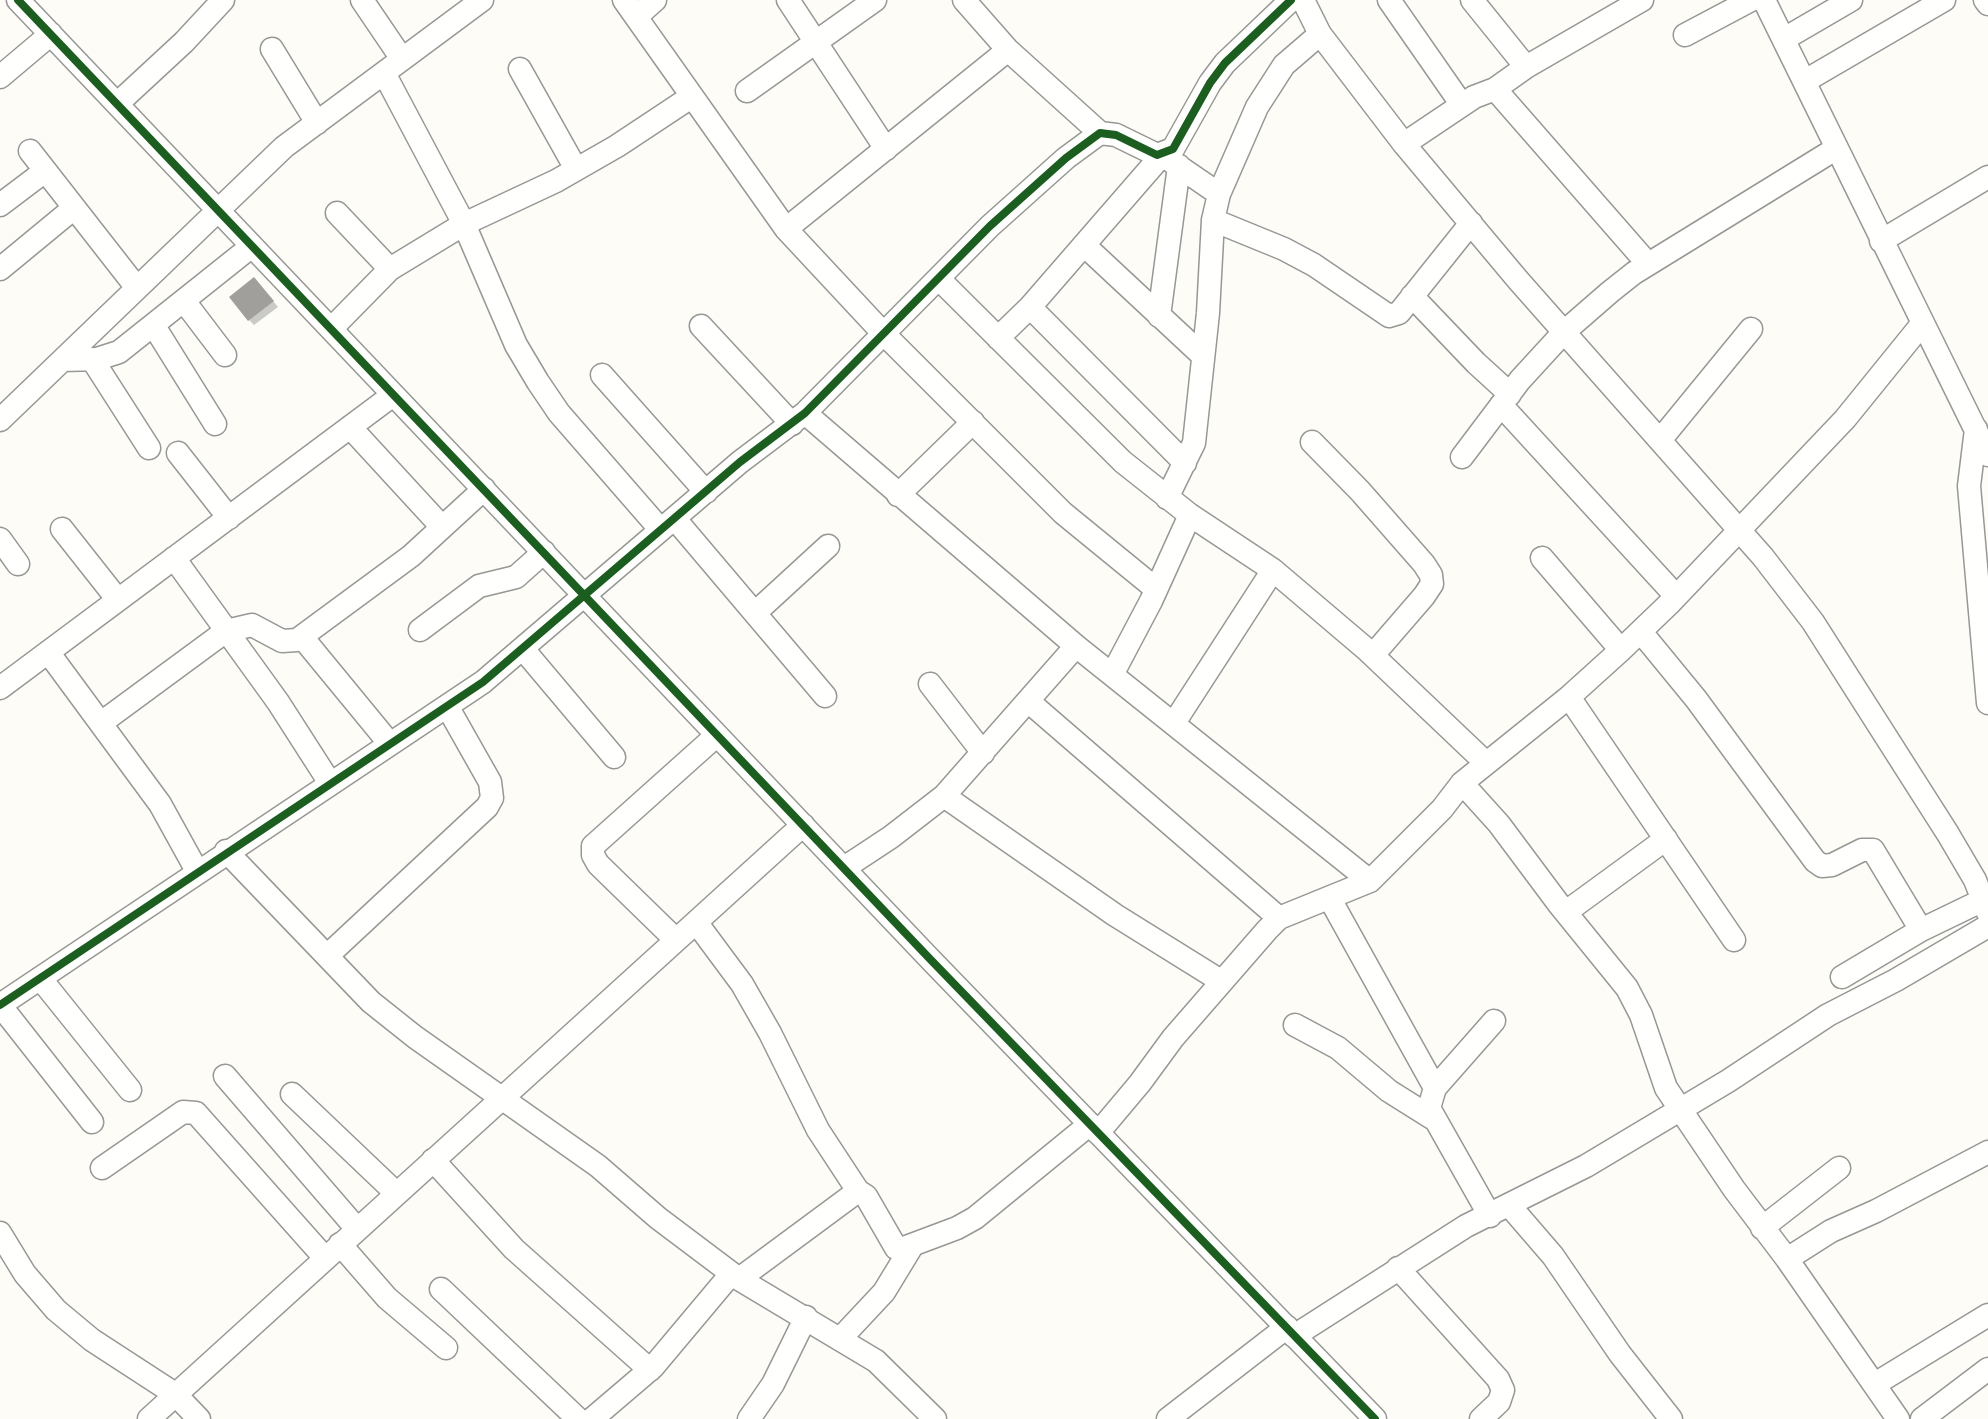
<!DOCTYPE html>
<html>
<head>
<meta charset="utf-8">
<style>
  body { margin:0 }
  canvas { display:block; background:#fdfcf7 }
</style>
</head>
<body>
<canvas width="1988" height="1419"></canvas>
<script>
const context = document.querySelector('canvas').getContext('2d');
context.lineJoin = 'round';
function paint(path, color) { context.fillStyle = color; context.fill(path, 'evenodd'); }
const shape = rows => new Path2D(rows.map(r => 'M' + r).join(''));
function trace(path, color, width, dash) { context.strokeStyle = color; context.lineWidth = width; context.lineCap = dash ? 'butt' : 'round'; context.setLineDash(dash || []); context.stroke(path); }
const shadow = shape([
  [259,284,278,307,254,325,249,320]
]);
const building = shape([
  [254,277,274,301,248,321,229,297]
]);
const minor = shape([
  [18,0,930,959,1375,1419],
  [362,0,402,59],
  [624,0,786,229,883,333,1063,513,1156,589],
  [788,0,886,149],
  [964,0,1008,50,1100,133],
  [1303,0,1320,34,1404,144,1518,280,1763,557,1813,622,1948,834,1975,880,1988,913],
  [1389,0,1462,105],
  [1472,0,1526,67],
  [1764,0,1988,455],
  [1985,0,1988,4],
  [636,17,655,0],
  [1685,35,1751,0],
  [1784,39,1851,0],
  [272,49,317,123],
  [520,69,576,169],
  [384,73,464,224,516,345,538,382,559,413,660,529],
  [0,77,51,34],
  [1805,81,1944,0],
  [1495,89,1648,264],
  [747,91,875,0],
  [117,104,184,42,223,0],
  [1404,144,1474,97,1495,89,1526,67,1642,0],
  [30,151,137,288],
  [0,205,45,171],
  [337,213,390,269],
  [1213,220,1284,249,1314,265,1389,316,1399,313,1471,223],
  [786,229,1008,50],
  [1881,241,1988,177],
  [1084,245,1202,355],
  [0,269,74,208],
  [939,279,1123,462,1190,515,1273,570,1366,649,1486,763],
  [1412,296,1476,363,1510,394],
  [184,301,225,355],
  [1030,307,1185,463],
  [1159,316,1179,166],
  [154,326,215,424],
  [701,326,792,424],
  [331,329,390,269,464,224,556,181,617,146,691,97],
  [998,338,1030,307,1162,155,1219,194],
  [92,359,149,448],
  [63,360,97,359,119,352,252,246],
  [602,375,706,492],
  [1501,405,1676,596],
  [805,413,1076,646,1370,881],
  [0,420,284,147,482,0],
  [350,427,442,527],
  [1976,429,1969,486,1988,703],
  [1661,439,1751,329],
  [1312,442,1360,491,1424,564,1431,575,1432,584,1424,596,1373,655],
  [178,453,229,518],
  [1462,457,1520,380,1564,332,1610,292,1634,273,1837,148],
  [898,495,973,422],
  [1167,498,1194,443,1208,313,1213,220,1219,194,1257,107,1284,65,1320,34],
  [675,519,825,696],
  [62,529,118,600],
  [0,539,18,564],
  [174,558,278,702,330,783],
  [1542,558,1621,650],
  [755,613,828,546],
  [420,630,479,586,516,577,544,552],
  [1641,632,1696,699,1815,861,1822,866,1832,865,1862,850,1873,850,1921,930],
  [302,637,390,744],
  [523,649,614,757],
  [48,652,160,804,197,871],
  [1113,673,1151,601,1190,515],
  [930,684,983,753],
  [0,688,393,395],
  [1569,697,1734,940],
  [1028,701,1279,918],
  [101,723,226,631,252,625,282,641,297,640,411,556,484,489],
  [1174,723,1273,570],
  [1462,783,1499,824,1558,903,1627,988,1641,1015,1666,1088,1734,1189,1787,1259,1898,1419],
  [944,796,1115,915,1221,981],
  [226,851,371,1002,415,1037,598,1166,658,1218,739,1279,876,1361,935,1419],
  [844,868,891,837,944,796,1076,646],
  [1330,899,1435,1088],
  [1566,912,1666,839],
  [696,922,742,984,770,1033,818,1130,858,1191],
  [676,940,598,864,593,855,593,846,717,735],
  [327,956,487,807,492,798,490,782,447,706],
  [1842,977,1921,930,1983,900],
  [40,978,130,1090],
  [0,1005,483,682,740,462,805,413,990,226,1066,158,1100,133,1116,135,1157,155,1173,149,1210,83,1225,63,1291,0],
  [0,1005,92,1122],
  [1295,1025,1338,1048,1389,1091,1432,1118],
  [225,1076,357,1229],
  [292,1094,396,1193],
  [1098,1133,1140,1083,1173,1038,1267,930,1279,918,1370,881,1442,809,1462,783,1569,697,1621,650,1671,602,1845,419,1922,324],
  [433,1160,514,1249,650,1370],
  [102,1168,183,1112,196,1113,325,1258],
  [1509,1205,1553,1256,1620,1354,1671,1419],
  [1490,1216,1429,1108,1435,1088,1494,1021],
  [1762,1228,1839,1168],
  [0,1233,25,1274,56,1310,92,1340,175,1394,199,1419],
  [340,1244,387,1298,446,1348],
  [1787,1259,1831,1231,1876,1211,1988,1152],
  [1398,1268,1498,1379,1503,1390,1499,1402,1481,1419],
  [739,1279,858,1191,866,1196,896,1248,901,1249,957,1228,975,1218,1090,1124],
  [441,1289,578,1419],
  [1294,1336,1466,1226,1586,1166,1728,1081,1828,1015,1896,980,1988,926],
  [840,1339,884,1292,912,1246],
  [1875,1384,1988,1315],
  [149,1419,803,825],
  [592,1419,653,1367,731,1274],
  [749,1419,773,1384,806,1317],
  [1168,1419,1287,1327],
  [1922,1419,1988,1369]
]);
const cycleway = shape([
  [18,0,930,959,1375,1419],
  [0,1005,483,682,740,462,805,413,990,226,1066,158,1100,133,1116,135,1157,155,1173,149,1210,83,1225,63,1291,0]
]);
paint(shadow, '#0003');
paint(building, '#a19f9c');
trace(minor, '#979795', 25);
trace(minor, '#fffffe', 22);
trace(cycleway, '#1b5e20', 8);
</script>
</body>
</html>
